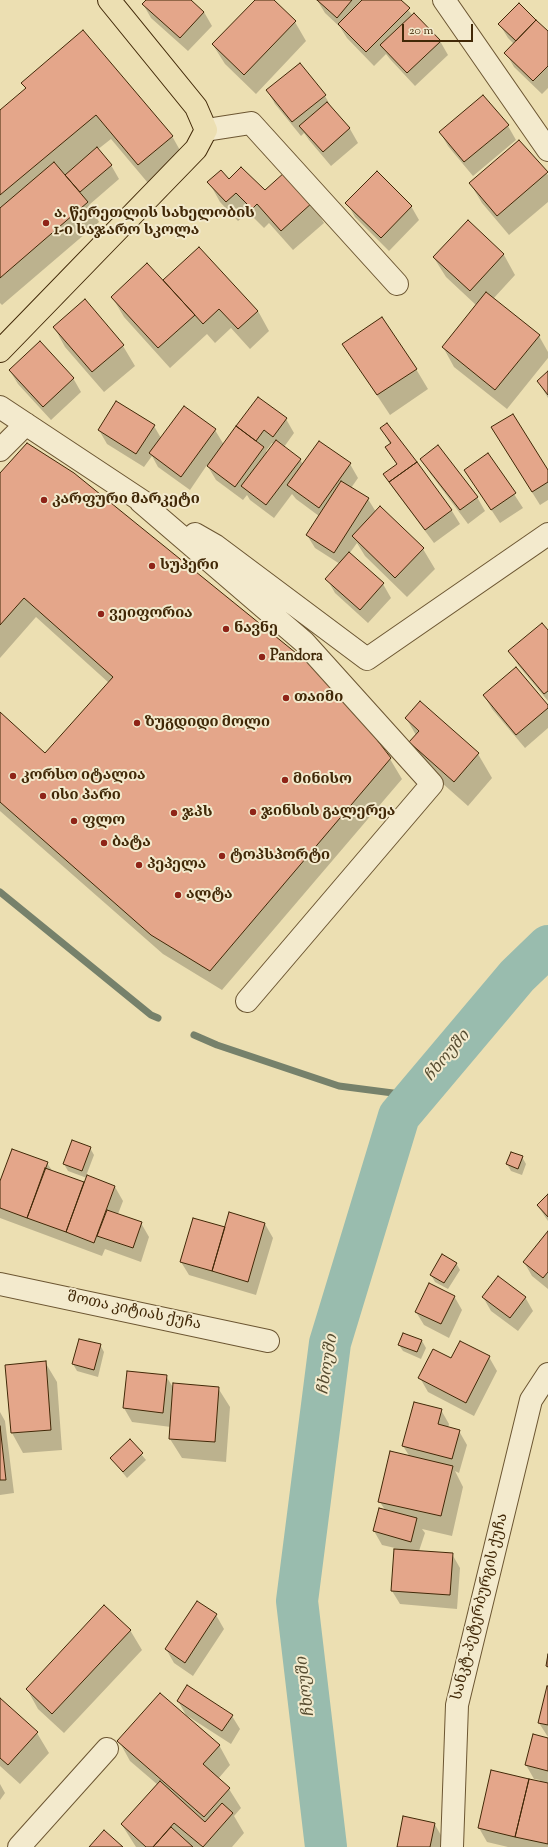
<!DOCTYPE html>
<html>
<head>
<meta charset="utf-8">
<style>
  body { margin:0 }
  #map { position:relative; width:548px; height:1847px; overflow:hidden; background:#ecdfb2; font-family:"Sorts Mill Goudy",serif }
  canvas { display:block }
  .scale { position:absolute; left:402px; top:24px; width:71px; height:18px; box-sizing:border-box; border:2px solid #412807; border-top:0; padding-left:5px; font-size:12px; line-height:14px; white-space:nowrap; color:#412807; -webkit-text-stroke:3px #f3eacd; paint-order:stroke }
</style>
</head>
<body>
<div id="map">
<canvas width="548" height="1847"></canvas>
<div class="scale">20 m</div>
</div>
<script>
const context = document.querySelector('canvas').getContext('2d');
context.lineJoin = 'round';
function paint(path, color) { context.fillStyle = color; context.fill(path, 'evenodd'); }
const shape = rows => new Path2D(rows.map(r => 'M' + r).join(''));
function trace(path, color, width, dash) { context.strokeStyle = color; context.lineWidth = width; context.lineCap = dash ? 'butt' : 'round'; context.setLineDash(dash || []); context.stroke(path); }
function write(font, color, halo, rows, align = 'center') {
  context.font = font + ' "Sorts Mill Goudy","Noto Serif Georgian",serif'; context.lineWidth = 4; context.setLineDash([]); context.textBaseline = 'middle'; context.strokeStyle = halo; context.fillStyle = color; for (const [text, x, y, turn = 0] of rows) {
    context.save(); context.translate(x, y); context.rotate((+turn || 0) * Math.PI / 180); context.textAlign = isNaN(turn) ? turn : align; if (halo) context.strokeText(text, 0, 0); context.fillText(text, 0, 0); context.restore();
  }
}
const shadow = shape([
  [147,0,190,0,204,12,212,26,188,51,151,18,143,4],
  [256,0,273,0,295,22,306,41,256,94,225,64,213,45],
  [317,0,400,0,413,16,440,41,448,55,415,86,390,59,386,54,374,66,347,38,340,27,325,13],
  [500,25,548,32,548,88,542,94,514,67,506,53,514,44,508,38],
  [299,64,325,96,333,110,350,129,358,143,331,166,309,140,304,133,301,136,275,104,267,90],
  [22,83,172,136,186,161,153,189,111,139,97,150,111,165,119,179,89,205,99,222,2,305,0,303,0,111,26,89],
  [483,96,508,126,516,140,473,176,448,146,440,132],
  [519,141,548,175,548,202,509,235,482,203,470,183],
  [229,181,265,192,312,203,324,223,293,250,269,223,264,228,248,212,238,221,220,202,209,182],
  [347,203,411,206,419,220,389,251,355,217],
  [468,221,504,255,515,275,493,299,539,336,548,352,548,358,507,409,454,367,443,347,476,305,446,277,434,258],
  [199,248,258,311,269,331,250,349,231,328,215,343,207,334,170,368,124,317,112,297,163,282],
  [85,301,123,346,135,366,104,392,65,347,54,327],
  [343,344,416,369,428,389,390,415],
  [10,371,73,378,81,392,51,420,18,384],
  [548,373,548,398,538,381],
  [258,398,286,419,294,433,284,447,300,459,303,465,319,442,350,464,358,478,351,488,368,499,376,512,380,508,423,549,435,569,407,597,365,556,357,543,349,554,383,584,391,598,368,623,335,593,327,579,340,564,315,548,307,535,319,516,296,499,292,494,274,518,250,500,247,495,243,500,216,480,207,465,190,490,158,467,152,456,144,467,107,444,99,430,154,426,161,438,215,430,224,445],
  [272,443,274,444,267,453,266,451],
  [387,424,452,511,460,524,434,543,393,488,385,474,397,465,387,447,390,444,381,428],
  [500,441,548,472,548,500,540,505],
  [488,454,523,508,500,523,465,470],
  [422,459,477,497,485,511,468,524,430,473],
  [0,474,390,759,402,779,222,990,163,954,0,811,0,714,45,754,109,683,36,617,0,658],
  [548,631,548,701,518,665,510,651],
  [484,695,548,706,548,728,525,748,492,709],
  [406,718,478,754,492,778,468,806,424,767,410,742,416,735],
  [90,1148,94,1155,86,1176,115,1187,123,1201,118,1214,141,1223,149,1237,141,1262,105,1249,102,1256,0,1218,0,1184,47,1163,53,1172,85,1184,87,1178,68,1171,64,1164],
  [522,1157,526,1164,522,1175,511,1171,507,1164],
  [548,1196,548,1221,538,1206],
  [265,1224,273,1238,256,1295,189,1275,181,1262,225,1229],
  [548,1232,548,1289,532,1276,524,1262],
  [456,1263,460,1270,448,1289,435,1282,431,1275],
  [454,1296,462,1310,449,1338,424,1325,416,1312],
  [483,1297,525,1297,533,1311,518,1331,491,1311],
  [404,1334,422,1341,426,1348,421,1359,403,1351,399,1345],
  [100,1345,104,1352,98,1377,77,1371,73,1364],
  [489,1357,497,1371,474,1416,428,1392,420,1378,451,1360],
  [45,1362,57,1382,62,1450,23,1453,12,1433],
  [128,1372,166,1376,174,1389,218,1388,230,1407,226,1462,182,1458,170,1439,171,1427,132,1422,124,1408],
  [441,1410,449,1424,448,1428,459,1431,467,1445,459,1473,455,1471,463,1487,452,1536,422,1529,425,1533,419,1551,452,1554,460,1568,457,1609,400,1604,392,1591,395,1548,382,1545,374,1531,385,1510,380,1502,410,1457,403,1446],
  [0,1412,5,1421,14,1493,0,1495],
  [130,1441,146,1460,127,1478,111,1458],
  [216,1615,224,1629,193,1676,174,1663,166,1649],
  [130,1630,142,1650,64,1733,38,1709,27,1689],
  [548,1687,548,1737,539,1723],
  [0,1699,37,1733,49,1753,20,1784,0,1766],
  [178,1701,232,1716,240,1729,231,1744,186,1715],
  [548,1739,548,1847,508,1847,487,1842,479,1828,492,1771,539,1782,540,1780,534,1779,526,1765],
  [119,1741,219,1745,230,1765,218,1779,229,1789,241,1808,234,1816,244,1833,232,1847,136,1847,122,1825,158,1785,130,1761],
  [0,1784,5,1793,0,1800],
  [434,1823,442,1837,440,1847,398,1847]
]);
const stream = shape([
  [0,892,151,1015,158,1018],
  [194,1035,217,1045,339,1086,416,1096]
]);
const river = shape([
  [326,1847,297,1601,330,1343,399,1116,517,976,548,946]
]);
const building = shape([
  [146,0,191,0,204,12,180,38,142,4,146,0],
  [255,0,274,0,296,21,244,75,212,44,255,0],
  [317,0,352,0,337,18,317,0],
  [362,0,401,0,410,8,366,52,338,24,362,0],
  [519,3,536,20,516,41,498,24,519,3],
  [414,13,441,41,407,73,380,45,414,13],
  [536,20,548,31,548,66,533,81,504,53,536,20],
  [83,30,173,136,138,165,96,115,0,195,0,110,26,88,21,83,83,30],
  [300,63,326,95,292,122,266,90,300,63],
  [483,95,509,125,464,162,439,132,483,95],
  [327,102,350,128,323,152,299,126,327,102],
  [519,140,548,172,497,216,469,183,519,140],
  [97,147,112,165,80,192,65,175,97,147],
  [54,162,88,202,0,278,0,208,54,162],
  [241,167,265,190,285,172,313,202,281,231,257,204,252,209,236,193,226,202,207,182,221,170,229,179,241,167],
  [377,171,412,206,381,238,345,203,377,171],
  [468,220,504,254,470,291,433,257,468,220],
  [199,247,258,311,238,329,219,309,203,324,163,280,199,247],
  [147,263,195,315,158,348,111,297,147,263],
  [486,292,540,335,495,390,442,347,486,292],
  [85,299,124,345,92,372,53,327,85,299],
  [382,317,417,369,377,395,342,344,382,317],
  [40,341,74,378,43,407,9,370,40,341],
  [548,371,548,395,537,381,548,371],
  [258,397,287,418,273,437,264,430,256,441,236,426,258,397],
  [116,401,155,425,136,454,98,430,116,401],
  [184,406,216,429,181,477,149,453,184,406],
  [513,414,548,470,548,482,532,492,491,427,513,414],
  [387,423,417,462,389,482,383,474,397,464,385,447,391,443,380,428,387,423],
  [236,426,264,447,235,487,207,466,236,426],
  [276,440,301,459,266,505,241,486,276,440],
  [319,441,351,463,319,508,287,485,319,441],
  [27,443,74,473,333,683,391,758,210,971,151,935,0,802,0,712,45,753,113,677,24,598,0,625,0,473,27,443],
  [438,445,478,497,460,510,420,459,438,445],
  [488,453,516,493,491,510,464,470,488,453],
  [417,462,452,510,425,530,389,482,417,462],
  [341,481,369,498,334,553,306,535,341,481],
  [380,506,424,548,395,578,352,536,380,506],
  [349,552,384,583,360,610,325,579,349,552],
  [542,623,548,630,548,691,544,694,508,651,542,623],
  [516,667,548,705,548,708,516,735,483,695,516,667],
  [420,701,479,753,454,782,409,742,419,731,405,718,420,701],
  [72,1140,91,1147,82,1171,63,1164,72,1140],
  [12,1149,48,1162,27,1218,0,1208,0,1181,12,1149],
  [511,1152,523,1156,518,1169,506,1164,511,1152],
  [45,1168,84,1182,66,1232,27,1218,45,1168],
  [87,1175,115,1186,94,1243,66,1232,87,1175],
  [548,1194,548,1217,537,1205,548,1194],
  [107,1210,142,1222,133,1248,97,1236,107,1210],
  [229,1212,265,1223,248,1282,212,1271,229,1212],
  [193,1218,225,1227,212,1271,180,1262,193,1218],
  [548,1231,548,1272,543,1278,523,1262,548,1231],
  [442,1254,457,1263,444,1283,430,1275,442,1254],
  [498,1276,526,1297,510,1318,482,1297,498,1276],
  [429,1283,455,1296,441,1324,415,1312,429,1283],
  [403,1333,422,1340,417,1352,398,1345,403,1333],
  [79,1339,101,1344,94,1370,72,1364,79,1339],
  [460,1341,490,1356,466,1403,418,1378,433,1349,451,1358,460,1341],
  [46,1361,51,1430,11,1433,5,1365,46,1361],
  [127,1371,167,1375,163,1413,123,1408,127,1371],
  [173,1383,219,1387,215,1442,169,1439,173,1383],
  [414,1402,442,1409,438,1424,460,1430,452,1459,402,1446,414,1402],
  [0,1426,6,1480,0,1480,0,1426],
  [130,1439,143,1453,123,1472,110,1458,130,1439],
  [390,1451,453,1466,441,1516,378,1502,390,1451],
  [379,1508,417,1518,411,1542,373,1531,379,1508],
  [394,1549,453,1553,450,1595,391,1591,394,1549],
  [197,1601,217,1614,185,1663,165,1649,197,1601],
  [104,1605,131,1630,52,1714,26,1689,104,1605],
  [548,1654,548,1667,546,1666,548,1654],
  [187,1685,233,1715,222,1731,177,1701,187,1685],
  [547,1686,548,1686,548,1725,538,1723,547,1686],
  [160,1693,220,1745,203,1764,230,1788,204,1817,117,1741,160,1693],
  [0,1698,38,1732,8,1765,0,1758,0,1698],
  [533,1734,548,1738,548,1771,525,1765,533,1734],
  [491,1770,529,1779,515,1837,478,1828,491,1770],
  [529,1779,548,1783,548,1844,515,1837,529,1779],
  [160,1781,205,1822,222,1803,233,1813,203,1847,174,1823,153,1847,146,1847,121,1824,160,1781],
  [403,1816,435,1823,430,1847,397,1847,403,1816],
  [171,1827,193,1847,153,1847,171,1827],
  [104,1830,123,1847,89,1847,104,1830]
]);
const minor = shape([
  [444,0,548,150],
  [206,130,251,123,397,284],
  [0,407,154,509],
  [0,450,26,424],
  [141,502,304,642,432,784,247,1001],
  [195,534,216,546,367,659,548,534],
  [0,1284,268,1341],
  [19,1847,107,1749],
  [452,1847,457,1705,531,1400,548,1374]
]);
const major = shape([
  [0,351,196,149,206,130,196,107,109,0]
]);
const markers = [
  [46,223,4,"#8f2418"],
  [44,500,4,"#8f2418"],
  [152,566,4,"#8f2418"],
  [101,614,4,"#8f2418"],
  [226,629,4,"#8f2418"],
  [262,657,4,"#8f2418"],
  [286,698,4,"#8f2418"],
  [137,723,4,"#8f2418"],
  [13,776,4,"#8f2418"],
  [285,780,4,"#8f2418"],
  [43,796,4,"#8f2418"],
  [253,812,4,"#8f2418"],
  [174,813,4,"#8f2418"],
  [74,821,4,"#8f2418"],
  [104,843,4,"#8f2418"],
  [222,856,4,"#8f2418"],
  [139,865,4,"#8f2418"],
  [178,895,4,"#8f2418"]
];
const poiNames = [
  ["ა. წერეთლის სახელობის",54,214],
  ["1-ი საჯარო სკოლა",54,231],
  ["კარფური მარკეტი",52,500],
  ["სუპერი",160,566],
  ["ვეიფორია",109,614],
  ["ნავნე",234,629],
  ["Pandora",270,657],
  ["თაიმი",294,698],
  ["ზუგდიდი მოლი",145,723],
  ["კორსო იტალია",21,776],
  ["მინისო",293,780],
  ["ისი პარი",51,796],
  ["ჯინსის გალერეა",261,812],
  ["ჯპს",182,813],
  ["ფლო",82,821],
  ["ბატა",112,843],
  ["ტოპსპორტი",230,856],
  ["პეპელა",147,865],
  ["ალტა",186,895]
];
const streetNames = [
  ["შოთა კიტიას ქუჩა",134,1312,12],
  ["სანკტ-პეტერბურგის ქუჩა",481,1607,-76]
];
const waterNames = [
  ["ჩხოუში",448,1057,-50],
  ["ჩხოუში",329,1365,-81],
  ["ჩხოუში",307,1687,-97]
];
paint(shadow, '#0003');
trace(stream, '#76816b', 7);
trace(river, '#99bcae', 42);
paint(building, '#e4a68a');
trace(building, '#412807', 1);
trace(minor, '#6c5632', 24);
trace(major, '#412807', 24);
trace(minor, '#f3eacd', 22);
trace(major, '#ecdfb2', 22);
for (const [x, y, r, color] of markers) { const dot = new Path2D(); dot.arc(x, y, r, 0, 2 * Math.PI); context.fillStyle = color; context.fill(dot); trace(dot, '#f3eacd', 1.5); }
write('bold 15px', '#412807', '#f3eacd', poiNames, 'left');
write('15px', '#412807', '#f3eacd', streetNames);
write('italic 16px', '#574d31', '#f3eacd', waterNames);
</script>
</body>
</html>
